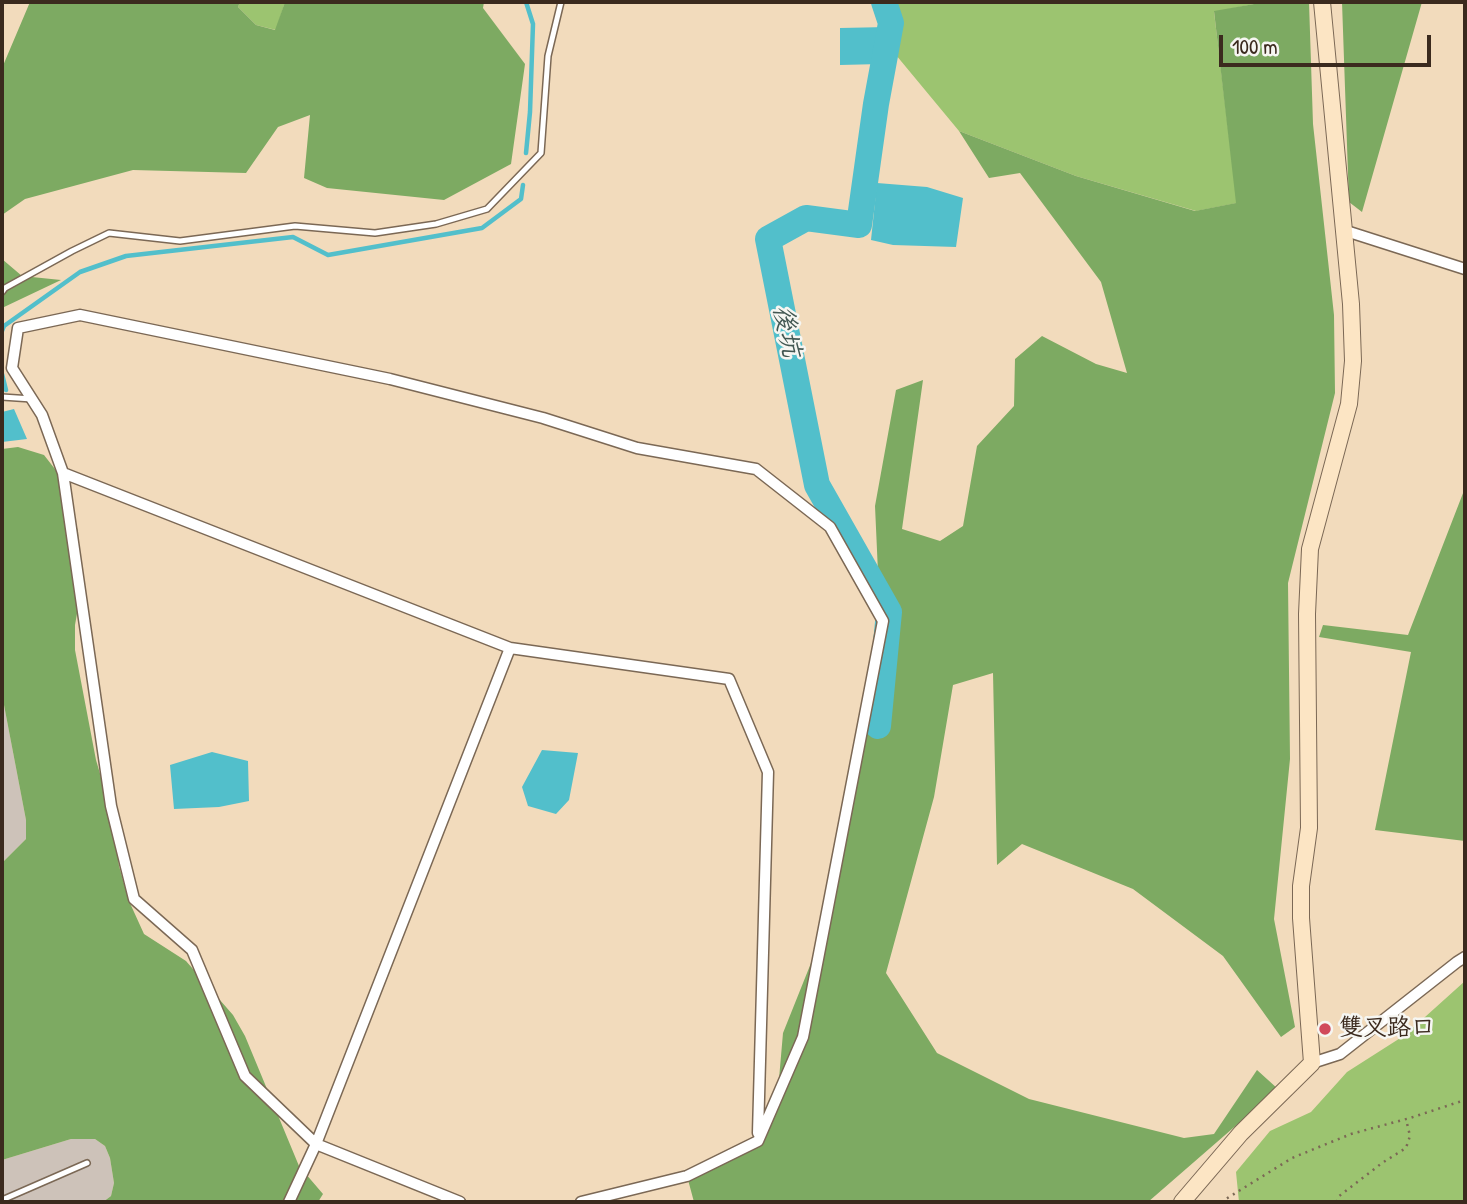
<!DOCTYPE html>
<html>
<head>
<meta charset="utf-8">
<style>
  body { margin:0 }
  #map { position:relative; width:1467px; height:1204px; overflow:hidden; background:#f2dbbc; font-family:"Patrick Hand",sans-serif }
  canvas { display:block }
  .frame { position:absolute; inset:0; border:4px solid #3b2a1e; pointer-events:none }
  .scale { position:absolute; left:1219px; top:35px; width:212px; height:32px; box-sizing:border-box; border:4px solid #3b2a1e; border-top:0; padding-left:9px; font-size:21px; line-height:24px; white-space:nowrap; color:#3b2a1e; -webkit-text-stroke:5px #f6f6f2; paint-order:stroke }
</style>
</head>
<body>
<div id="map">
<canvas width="1467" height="1204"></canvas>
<div class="frame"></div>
<div class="scale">100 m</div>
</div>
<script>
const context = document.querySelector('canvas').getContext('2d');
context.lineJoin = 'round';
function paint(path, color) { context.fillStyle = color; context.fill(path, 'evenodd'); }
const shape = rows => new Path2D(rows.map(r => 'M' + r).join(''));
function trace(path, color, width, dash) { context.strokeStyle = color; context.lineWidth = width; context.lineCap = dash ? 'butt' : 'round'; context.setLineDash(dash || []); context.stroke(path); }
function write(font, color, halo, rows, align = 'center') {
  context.font = font + ' "Patrick Hand","LXGW WenKai TC",sans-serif'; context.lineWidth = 5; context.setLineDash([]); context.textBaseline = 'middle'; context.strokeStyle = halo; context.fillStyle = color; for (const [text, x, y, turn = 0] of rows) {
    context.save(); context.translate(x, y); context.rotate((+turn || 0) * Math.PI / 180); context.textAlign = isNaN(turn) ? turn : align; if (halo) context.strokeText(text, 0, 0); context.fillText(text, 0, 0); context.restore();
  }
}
const industrial = shape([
  [2,684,4,705,26,820,26,839,2,863],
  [71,1139,95,1139,105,1146,110,1158,114,1183,111,1196,103,1202,2,1202,2,1160]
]);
const green = shape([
  [240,2,285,2,276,30,256,25,238,7],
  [890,2,1254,2,1254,4,1214,12,1237,203,1196,211,1076,176,959,131,896,55],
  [1465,981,1465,1202,1239,1202,1236,1172,1270,1131,1311,1112,1347,1072,1405,1035]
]);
const forest = shape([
  [30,2,240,2,238,7,256,25,275,30,285,2,484,2,483,8,525,64,511,164,444,200,327,188,304,178,310,115,278,127,246,173,133,170,25,199,2,215,2,68],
  [1254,2,1309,2,1313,124,1334,315,1335,393,1288,583,1290,759,1274,919,1295,1027,1281,1037,1223,956,1133,889,1022,844,997,865,993,673,953,685,934,797,886,973,937,1053,1029,1099,1184,1138,1214,1134,1257,1070,1278,1089,1148,1202,694,1202,687,1176,758,1141,779,1079,783,1033,819,943,854,761,882,661,875,506,896,390,923,380,902,529,940,541,963,526,977,446,1014,406,1015,359,1042,336,1096,364,1127,373,1101,282,1020,173,989,178,959,131,1076,176,1195,211,1236,203,1214,11,1254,4],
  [1342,2,1422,2,1362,212,1349,202],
  [2,259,22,276,61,280,2,308],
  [18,447,44,455,58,473,78,531,81,591,75,625,75,650,96,760,113,818,119,866,129,901,144,934,186,961,233,1015,245,1036,299,1166,323,1194,318,1202,103,1202,111,1196,114,1183,110,1158,105,1146,95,1139,71,1139,2,1160,2,863,26,839,26,820,4,705,2,684,2,449],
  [1465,488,1465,841,1375,830,1411,652,1319,637,1323,625,1408,635]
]);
const water = shape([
  [888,27,881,64,840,65,840,28],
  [877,183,927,187,963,198,956,247,893,245,871,240],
  [14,409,27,439,2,442,2,412],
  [542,750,578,753,569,800,556,814,528,806,522,787],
  [212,752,248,761,249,801,219,807,174,809,170,765]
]);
const stream = shape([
  [526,153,530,112,533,24,526,2],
  [2,331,4,326,80,272,126,256,293,237,328,255,482,228,521,199,523,185],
  [2,374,6,390]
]);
const river = shape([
  [878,726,889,612,817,485,768,239,806,218,859,225,876,104,891,23,884,2]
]);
const path = shape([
  [1221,1202,1292,1158,1351,1134,1410,1118,1465,1100],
  [1337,1202,1338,1197,1382,1163,1406,1148,1410,1136,1406,1119]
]);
const lane = shape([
  [2,292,5,288,72,251,109,233,180,241,295,226,375,233,436,224,487,209,541,153,548,56,561,2],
  [2,397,32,399],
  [2,1200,87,1163]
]);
const street = shape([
  [1343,230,1465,269],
  [63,473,510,648,729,679,768,772,758,1133],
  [1312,1063,1340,1054,1457,962,1465,957],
  [289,1202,316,1144,510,648],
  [460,1202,316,1144,245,1076,192,950,134,899,111,806,63,473,42,415,12,368,18,328,80,315,390,379,543,418,637,448,756,469,830,527,883,621,803,1037,758,1141,687,1176,581,1202]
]);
const secondary = shape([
  [1182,1202,1241,1133,1312,1063,1301,918,1301,886,1309,828,1307,614,1310,549,1349,404,1353,361,1351,304,1322,2]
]);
const markers = [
  [1325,1029,7,"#d1495b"]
];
const poiNames = [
  ["雙叉路口",1339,1029]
];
const waterNames = [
  ["後坑",786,331,79]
];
paint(industrial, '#cdc2b9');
paint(green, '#9cc470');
paint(forest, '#7daa62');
paint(water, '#52bfcb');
trace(stream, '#52bfcb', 4.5);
trace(river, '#52bfcb', 26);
trace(lane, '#7b6855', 8);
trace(street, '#7b6855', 13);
trace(secondary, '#7b6855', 18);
trace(path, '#7b6855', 2.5, [2, 5]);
trace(lane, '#fff', 5);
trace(street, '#fff', 10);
trace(secondary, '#fce5c4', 16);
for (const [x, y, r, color] of markers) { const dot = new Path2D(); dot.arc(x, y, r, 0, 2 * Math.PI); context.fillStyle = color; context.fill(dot); trace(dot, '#f6f6f2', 2.5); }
write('24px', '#3b2a1e', '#f6f6f2', poiNames, 'left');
write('italic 26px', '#425752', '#f6f6f2', waterNames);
</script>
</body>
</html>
